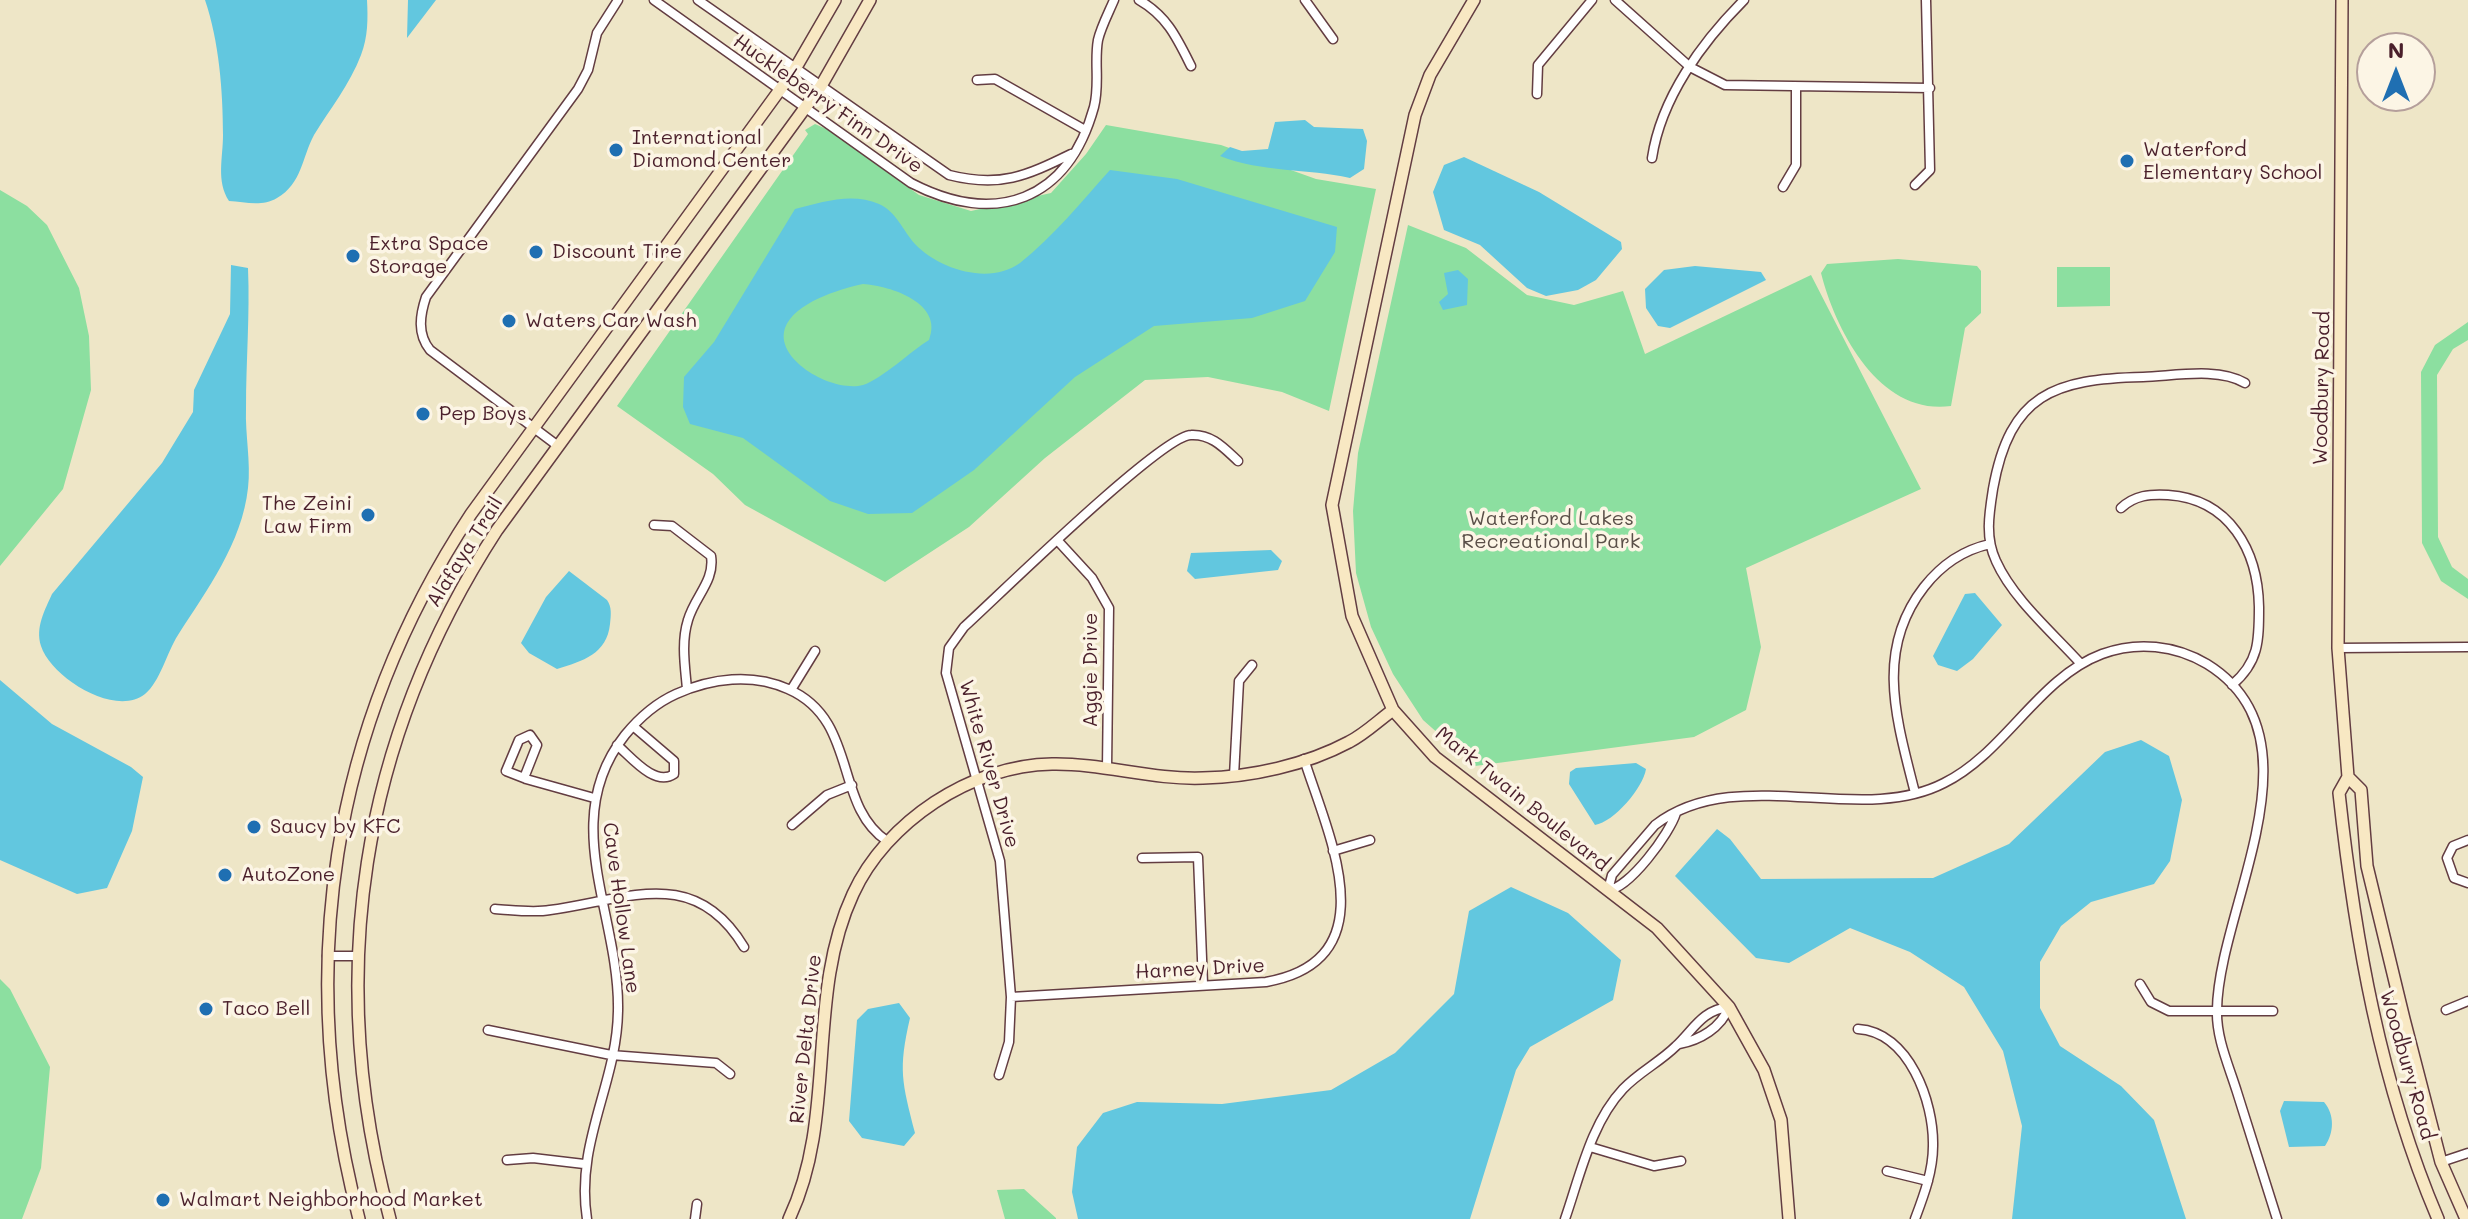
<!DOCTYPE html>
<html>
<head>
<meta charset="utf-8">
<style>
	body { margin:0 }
	#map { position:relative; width:2468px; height:1219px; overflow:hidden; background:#eee6c7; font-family:Mali,sans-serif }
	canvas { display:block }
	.north { position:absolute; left:2356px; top:32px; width:80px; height:80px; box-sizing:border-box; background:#fcf5e5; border:2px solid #b59f9b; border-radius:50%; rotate:0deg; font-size:22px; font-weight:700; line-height:32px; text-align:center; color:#4a1f2b }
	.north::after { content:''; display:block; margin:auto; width:28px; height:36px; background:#1f6fb2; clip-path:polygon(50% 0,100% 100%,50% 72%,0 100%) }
</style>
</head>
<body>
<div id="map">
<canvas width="2468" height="1219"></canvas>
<div class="north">N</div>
</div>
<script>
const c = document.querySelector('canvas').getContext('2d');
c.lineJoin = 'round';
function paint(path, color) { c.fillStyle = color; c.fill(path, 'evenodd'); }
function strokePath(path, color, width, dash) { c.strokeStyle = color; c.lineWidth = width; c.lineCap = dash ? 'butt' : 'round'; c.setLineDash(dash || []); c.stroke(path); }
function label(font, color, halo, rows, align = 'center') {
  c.font = font + ' Mali,sans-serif'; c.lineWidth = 7; c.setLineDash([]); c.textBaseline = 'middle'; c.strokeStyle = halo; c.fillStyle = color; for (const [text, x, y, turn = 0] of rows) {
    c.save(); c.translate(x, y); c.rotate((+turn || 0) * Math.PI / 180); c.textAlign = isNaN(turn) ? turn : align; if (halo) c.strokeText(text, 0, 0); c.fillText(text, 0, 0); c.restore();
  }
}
const green = new Path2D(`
	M815 124 831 131 919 195 971 211 1051 193 1086 154 1106 125 1221 145 1316 179 1376 189 1329 411 1282 392 1208 377 1145 380 1045 458 969 527 885 582 745 505 713 474 617 406 808 134 805 130Z
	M0 190 27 206 47 225 79 288 89 336 91 390 63 489 0 566Z
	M1408 225 1466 248 1527 295 1574 305 1623 291 1645 354 1811 275 1921 489 1746 568 1761 647 1746 710 1694 737 1475 766 1423 720 1393 674 1371 627 1356 573 1353 511 1358 453Z
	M1898 259 1977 266 1981 271V313L1965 328 1951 406C1880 416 1836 332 1821 273L1827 264Z
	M2057 267H2110V306L2057 307Z
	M2468 322V340L2453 349 2437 375 2438 537 2452 567 2468 579V599L2441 581 2422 543 2421 372 2435 345Z
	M0 979 10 989 50 1067 41 1168 22 1219H0Z
	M1024 1189 1056 1218V1219H1005L997 1190Z`);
const water = new Path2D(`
	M205 0H367C368 19 368 37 361 55 350 84 330 109 314 135 302 157 302 184 277 198 262 207 245 202 229 201 216 181 223 158 223 135 223 91 219 41 205 0Z
	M408 0H436L407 38Z
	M1305 120 1314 127 1363 129 1367 141 1364 169 1350 178C1307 168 1263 173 1220 156L1230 147 1242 151 1268 149 1275 122Z
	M1464 157 1539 192 1621 242 1622 249 1596 280 1578 290 1546 296 1527 288 1480 245 1444 230 1433 192 1444 165Z
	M1110 170 1177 179 1337 227 1335 252 1305 301 1252 318 1154 326 1075 377 974 470 912 513 868 514 830 501 743 438 690 424 683 407 684 377 714 342 795 209C822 202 852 192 879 204 896 211 903 231 915 244 940 270 990 285 1020 263 1053 237 1082 201 1110 170ZM863 284C891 286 944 303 929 340 911 351 882 379 863 385 833 393 774 360 785 328 794 303 839 289 863 284Z
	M231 265 248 268C250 315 246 361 246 409 245 434 251 462 248 488 242 543 207 590 178 635 167 652 160 682 145 694 115 718 51 677 41 646 35 627 45 610 52 594L162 463 193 412 194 390 230 314Z
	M1695 266 1761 272 1766 280 1670 328 1658 326 1646 308 1645 289 1664 270Z
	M1458 270 1468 279 1467 305 1443 310 1439 302 1448 294 1444 273Z
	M1271 550 1282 561 1278 570 1195 579 1187 571 1191 553Z
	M569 571 607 600C612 607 611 615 610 624 607 654 583 661 557 669L529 653 521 643 546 597Z
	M1975 593 2002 625 1973 659 1957 671 1938 665 1933 656 1965 594Z
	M0 680 52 724 131 767 143 777 132 831 107 888 77 894 0 860Z
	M2141 740 2169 756 2182 800 2170 861 2154 884 2091 902 2061 926 2040 962V1008L2060 1046 2121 1086 2154 1120 2186 1219H2012L2022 1126 2003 1051 1964 987 1910 952 1850 928 1789 963 1756 958 1675 876 1717 829 1730 839 1761 879 1933 878 2009 844 2105 752Z
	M1636 763 1646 769C1643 788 1614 822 1595 825L1569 784 1570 772 1576 768Z
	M1511 887 1568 913 1621 960 1613 1000 1530 1047 1516 1070 1470 1219H1078L1072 1192 1077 1147 1103 1113 1137 1102 1222 1104 1331 1090 1395 1053 1454 994 1469 911Z
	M899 1003 910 1018C898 1070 902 1082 915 1133L904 1146 862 1138 849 1121 857 1020 868 1009Z
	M2284 1101 2324 1102C2335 1115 2334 1133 2325 1146L2289 1147 2280 1111Z`);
const street = new Path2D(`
	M654 0 911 183C996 227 1068 201 1094 107 1100 84 1094 62 1098 40 1101 27 1109 12 1114 0
	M698 0 949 175C1000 188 1026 176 1071 154
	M1139 0C1167 16 1177 38 1191 66
	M1305 0 1333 39
	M1615 0 1690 67 1725 85 1930 88
	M977 80 995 79 1085 130
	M1537 94 1538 65 1592 0
	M1652 158C1661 98 1702 42 1744 0
	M1915 185 1930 170 1926 0
	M1783 187 1796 165V88
	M558 446 430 350C417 334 420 315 426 297L578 89 588 70 597 33 618 0
	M2121 508C2135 495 2150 494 2168 495 2230 499 2258 551 2259 607 2259 641 2259 662 2232 685
	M654 525 672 526 711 556C715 581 695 596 688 620 681 642 685 666 687 689
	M1058 541 1092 578 1109 608 1107 768
	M2338 648 2468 647
	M2081 664C2053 633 2013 599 1996 561 1985 538 1989 514 1993 489 2010 394 2054 379 2143 377 2174 376 2218 367 2245 383
	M791 690 815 651
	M617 745C632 758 655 787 674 774V761L633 726
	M1234 776 1239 681 1252 665
	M524 778 537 745 530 735 519 740 506 771 524 778 526 779 594 798
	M1915 793C1897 721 1874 651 1924 587 1942 564 1963 550 1990 544
	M1676 813C1670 833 1629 889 1608 890L1612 875 1655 825C1737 762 1859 827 1944 783 2005 753 2038 678 2102 654 2137 641 2175 645 2207 664 2327 738 2218 908 2217 1010 2216 1038 2229 1066 2237 1092 2250 1134 2264 1177 2277 1219
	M792 825 827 795 852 785
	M2468 840 2453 846 2447 858 2454 878 2468 883
	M1333 851 1370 840
	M1142 858 1198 857 1203 984
	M495 909C513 910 533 913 550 910 626 900 694 864 744 947
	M327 956H357
	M2140 984 2151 1002 2169 1011H2273
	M1011 997 1266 982C1390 960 1328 835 1304 759
	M2446 1010 2468 1001
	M1858 1029C1909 1032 1934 1102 1933 1146 1933 1171 1924 1195 1915 1219
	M488 1030 611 1055 716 1063 730 1074
	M1679 1044C1700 1040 1721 1028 1729 1007
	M999 1075 1009 1042 1011 997 1000 861 946 673 949 648 964 627C996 598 1162 435 1191 435 1212 434 1224 448 1238 461
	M1590 1147 1654 1166 1681 1161
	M507 1160 533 1158 584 1164
	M2441 1162 2468 1153
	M1887 1171 1928 1181
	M587 1219C575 1142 617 1084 618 1011 620 915 557 821 625 735 639 718 656 703 676 694 712 678 752 673 788 689 859 720 833 805 887 841
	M695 1219 697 1204
	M1565 1219C1580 1176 1591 1123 1623 1089 1639 1072 1660 1062 1676 1046 1694 1029 1702 1010 1729 1007`);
const secondary = new Path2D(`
	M1474 0 1430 75 1415 115 1332 505 1352 616 1393 710 1435 757 1657 928 1729 1007 1764 1070 1781 1120 1789 1219
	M2342 0 2338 648 2348 777 2339 793C2355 939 2380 1083 2438 1219
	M2348 777 2361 790 2367 866 2404 1019 2441 1162 2466 1219
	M359 1219C294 972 330 728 471 514L795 69 835 0
	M390 1219C324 976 360 741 497 530L821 86 870 0
	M789 1219C838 1116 805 997 853 894 886 822 971 765 1052 764 1103 763 1152 780 1203 778 1251 777 1306 765 1349 742 1365 734 1379 720 1393 710`);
const markers = [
	[616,150,8,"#1f6fb2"],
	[2127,161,8,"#1f6fb2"],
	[536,252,8,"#1f6fb2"],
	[353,256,8,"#1f6fb2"],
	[509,321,8,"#1f6fb2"],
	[423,414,8,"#1f6fb2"],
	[368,515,8,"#1f6fb2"],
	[254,827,8,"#1f6fb2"],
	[225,875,8,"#1f6fb2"],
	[206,1009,8,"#1f6fb2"],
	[163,1200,8,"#1f6fb2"]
];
const streetNames = [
	["Huckleberry Finn Drive",828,104,35],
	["Woodbury Road",2322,388,-89],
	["Alafaya Trail",465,552,-58],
	["Aggie Drive",1091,670,-90],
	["White River Drive",989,764,74],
	["Mark Twain Boulevard",1522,799,39],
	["Cave Hollow Lane",621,908,82],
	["Harney Drive",1200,969,-3],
	["River Delta Drive",806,1039,-84],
	["Woodbury Road",2407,1065,74]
];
const poiNames = [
	["International",632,138],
	["Diamond Center",632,161],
	["Waterford",2143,150],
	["Elementary School",2143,173],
	["Extra Space",369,244],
	["Storage",369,267],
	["Discount Tire",552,252],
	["Waters Car Wash",525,321],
	["Pep Boys",439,414],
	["The Zeini",352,504,"right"],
	["Law Firm",352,527,"right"],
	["Saucy by KFC",270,827],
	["AutoZone",241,875],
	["Taco Bell",222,1009],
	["Walmart Neighborhood Market",179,1200]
];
const parkNames = [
	["Waterford Lakes",1551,519],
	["Recreational Park",1551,542]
];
paint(green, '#8cdfa0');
paint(water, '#62c7df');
strokePath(street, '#633d42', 11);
strokePath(secondary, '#633d42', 14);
strokePath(street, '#fff', 8);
strokePath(secondary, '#f8e8c3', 11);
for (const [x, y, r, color] of markers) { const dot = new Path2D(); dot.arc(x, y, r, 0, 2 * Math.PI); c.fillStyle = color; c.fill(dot); strokePath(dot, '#fcf5e5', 3); }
label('20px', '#4a1f2b', '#fcf5e5', streetNames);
label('20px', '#4a1f2b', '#fcf5e5', poiNames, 'left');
label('20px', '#5a4f48', '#fcf5e5', parkNames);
</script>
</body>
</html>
